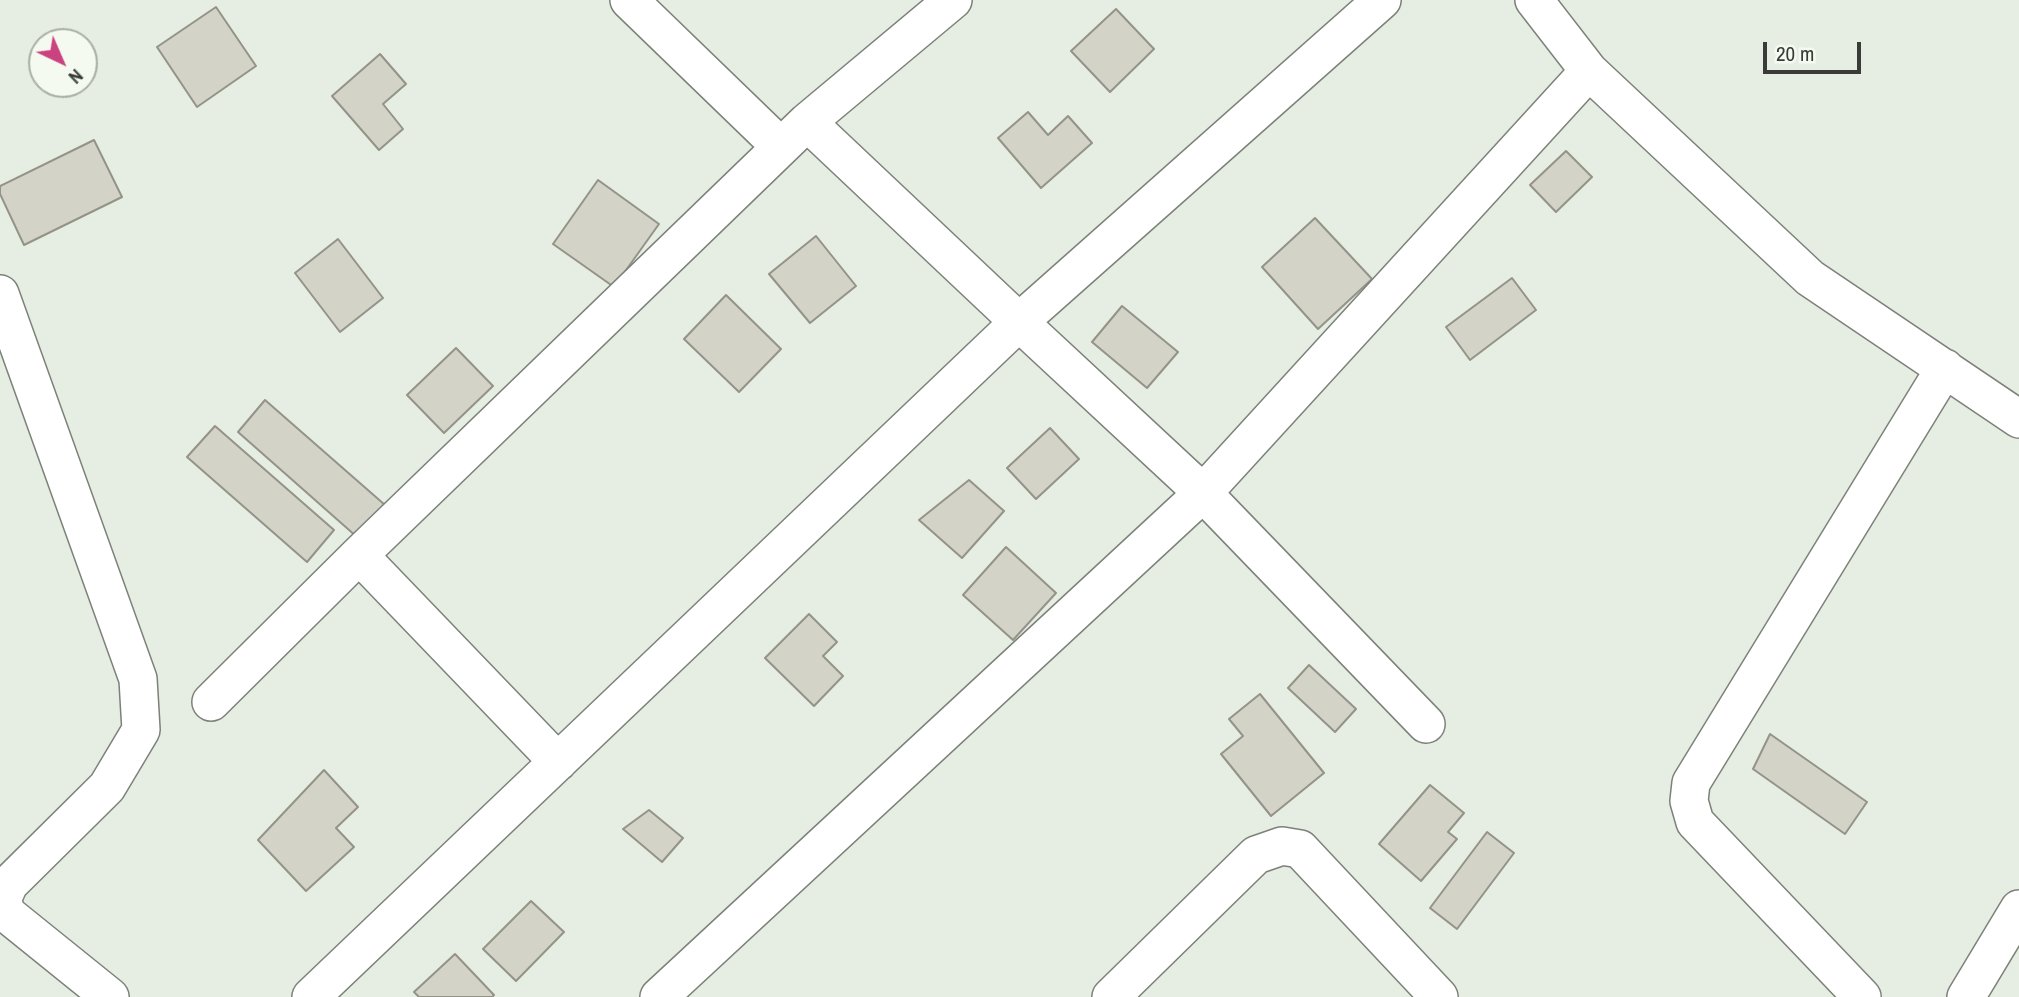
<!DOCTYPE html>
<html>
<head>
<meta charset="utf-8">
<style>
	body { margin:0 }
	#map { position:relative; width:2019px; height:997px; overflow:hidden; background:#e6ede2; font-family:"Archivo Narrow",sans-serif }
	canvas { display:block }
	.north { position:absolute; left:28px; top:28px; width:70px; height:70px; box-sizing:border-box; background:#f4faf0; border:2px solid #a9aea6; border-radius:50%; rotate:136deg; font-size:19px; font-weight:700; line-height:28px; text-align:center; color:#383b37 }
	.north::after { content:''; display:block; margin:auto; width:24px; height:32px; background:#ca427f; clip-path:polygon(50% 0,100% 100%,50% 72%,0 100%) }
	.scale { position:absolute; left:1763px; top:42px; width:98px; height:32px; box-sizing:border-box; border:4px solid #383b37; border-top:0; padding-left:9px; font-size:21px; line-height:24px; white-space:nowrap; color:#383b37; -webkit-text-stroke:5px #f4faf0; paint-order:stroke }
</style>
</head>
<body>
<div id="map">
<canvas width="2019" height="997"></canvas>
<div class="north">N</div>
<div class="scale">20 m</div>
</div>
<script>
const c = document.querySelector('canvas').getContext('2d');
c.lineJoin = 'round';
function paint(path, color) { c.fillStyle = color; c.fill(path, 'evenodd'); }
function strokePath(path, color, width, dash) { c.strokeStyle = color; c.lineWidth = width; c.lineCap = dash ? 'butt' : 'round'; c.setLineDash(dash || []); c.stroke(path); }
const building = new Path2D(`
	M216 7 256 66 197 107 157 47Z
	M1116 9 1154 49 1110 92 1071 51Z
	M380 54 406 84 383 104 403 129 379 150 332 96Z
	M1028 112 1048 135 1068 116 1092 143 1041 188 998 138Z
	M94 140 122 197 24 245 0 194V186Z
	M1566 151 1592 177 1556 212 1530 185Z
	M598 180 659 224 614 287 553 244Z
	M1315 218 1372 279 1318 329 1262 267Z
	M816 236 856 286 810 323 769 274Z
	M338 239 383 298 340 332 295 273Z
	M1512 278 1536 310 1470 360 1446 327Z
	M726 295 781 349 739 392 684 339Z
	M1122 306 1178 352 1147 388 1092 342Z
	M456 348 493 386 444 433 407 395Z
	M265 400 385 505 357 537 238 432Z
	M215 426 334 530 307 562 187 457Z
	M1050 428 1079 459 1036 499 1007 468Z
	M969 480 1004 511 962 558 919 520Z
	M1006 547 1056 593 1013 640 963 595Z
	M809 614 837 642 823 656 843 676 814 706 765 658Z
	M1309 665 1356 709 1335 732 1288 688Z
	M1260 694 1324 773 1271 816 1221 754 1243 736 1229 719Z
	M1770 734 1867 802 1845 834 1753 769Z
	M324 770 358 807 336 828 354 847 306 891 258 840Z
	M1430 785 1464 813 1448 832 1457 839 1421 881 1379 844Z
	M649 810 683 838 662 862 623 829Z
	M1487 832 1514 853 1457 929 1430 908Z
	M531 901 564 932 516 981 483 949Z
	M455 954 494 995 492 997H419L414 992Z`);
const street = new Path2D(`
	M629 0 781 147
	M1534 0 1589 71 1810 278 2019 419
	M807 122 1019 322 1203 493 1426 724
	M0 294 138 679 141 730 107 787 9 884 2 900 7 914 110 997
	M359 555 558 762
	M211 702 359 555 807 122 953 0
	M311 997 1019 322 1382 0
	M659 997 1203 493 1589 71
	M1111 997 1256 855 1282 846 1300 849 1439 997
	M1862 997 1695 822 1689 801 1691 783 1945 368
	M1966 997 2019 909`);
paint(building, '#d3d3c7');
strokePath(building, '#949388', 2);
strokePath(street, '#7c8279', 40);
strokePath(street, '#fff', 37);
</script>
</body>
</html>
